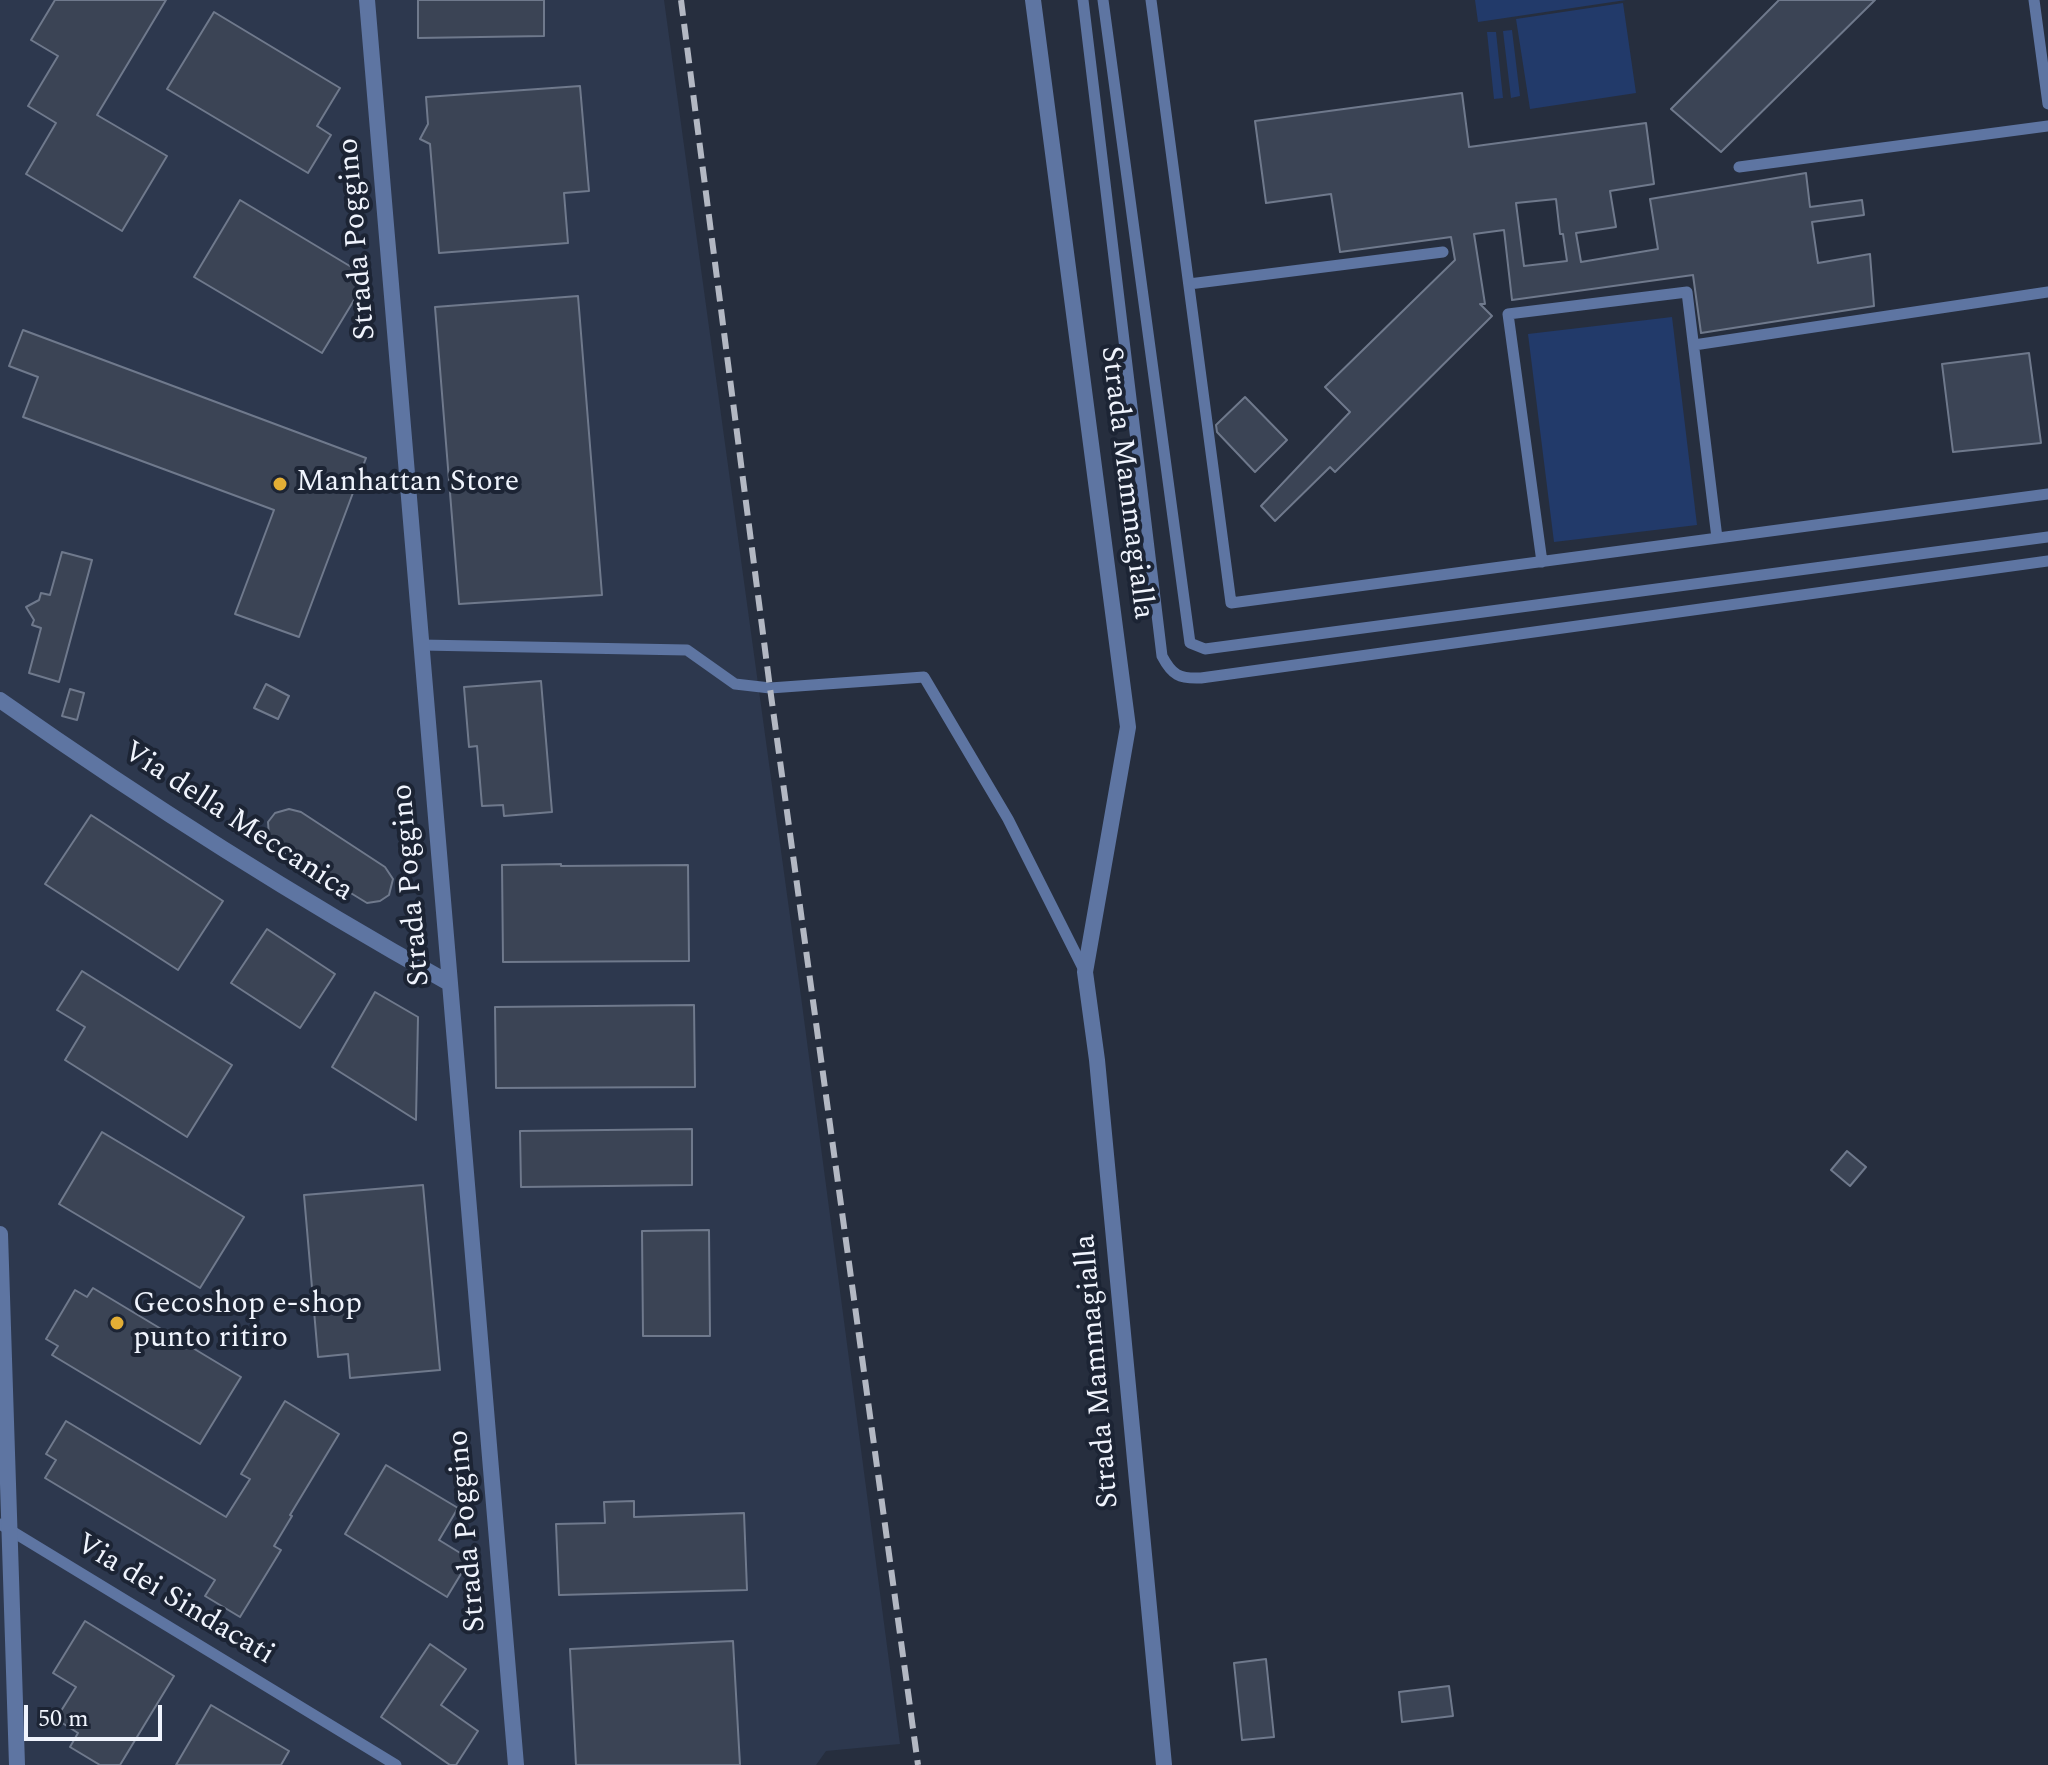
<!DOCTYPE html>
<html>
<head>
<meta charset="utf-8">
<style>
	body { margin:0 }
	#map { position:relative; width:2048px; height:1765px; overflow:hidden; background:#262e3e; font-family:Spectral,serif }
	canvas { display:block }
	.scale { position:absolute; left:24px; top:1705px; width:138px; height:36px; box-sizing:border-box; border:4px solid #f0f4fd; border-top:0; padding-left:10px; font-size:24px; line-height:28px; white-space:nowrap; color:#f0f4fd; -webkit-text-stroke:6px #1c2434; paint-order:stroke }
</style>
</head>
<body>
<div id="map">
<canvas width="2048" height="1765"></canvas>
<div class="scale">50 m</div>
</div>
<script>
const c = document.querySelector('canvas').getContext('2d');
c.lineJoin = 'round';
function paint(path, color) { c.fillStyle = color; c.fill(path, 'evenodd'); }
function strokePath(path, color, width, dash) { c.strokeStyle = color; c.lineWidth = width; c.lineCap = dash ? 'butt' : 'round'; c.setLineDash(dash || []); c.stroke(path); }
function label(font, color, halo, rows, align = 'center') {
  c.font = font + ' Spectral,serif'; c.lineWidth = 8; c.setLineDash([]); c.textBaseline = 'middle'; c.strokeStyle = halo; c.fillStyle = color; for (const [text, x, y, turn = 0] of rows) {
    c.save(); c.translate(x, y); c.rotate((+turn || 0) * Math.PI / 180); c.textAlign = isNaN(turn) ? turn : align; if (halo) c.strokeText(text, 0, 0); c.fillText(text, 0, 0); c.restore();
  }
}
const built = new Path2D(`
	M0 0H664L800 989 900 1744 826 1751 816 1765H0Z`);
const green = new Path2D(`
	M1475 0H1626L1478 22Z
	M1623 3 1636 93 1530 109 1516 19Z
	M1512 30 1520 96 1511 98 1503 31Z
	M1487 32H1496L1503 98 1494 99Z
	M1672 317 1697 525 1554 542 1528 334Z`);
const building = new Path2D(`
	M55 0H166L97 115 167 156 122 231 26 174 56 123 28 106 58 56 31 40Z
	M418 0H544V36L418 38Z
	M1779 0H1875L1721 152 1671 109Z
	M214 12 340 88 317 126 331 135 308 173 167 89Z
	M580 86 589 191 564 193 568 243 439 253 430 144 420 139 428 124 426 97Z
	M1462 93 1469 147 1646 123 1654 184 1610 191 1616 227 1576 233 1581 262 1658 249 1650 199 1806 173 1810 207 1862 200 1864 215 1812 222 1818 263 1870 254 1874 306 1701 333 1693 275 1512 300 1504 230 1474 234 1485 304H1480L1492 316 1335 472 1330 467 1275 521 1261 506 1350 412 1325 387 1455 260 1451 237 1340 252 1331 194 1266 203 1255 121ZM1556 199 1560 234H1563L1567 261 1524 266 1516 203Z
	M240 200 368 277 322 353 194 277Z
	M578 296 602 595 459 604 435 307Z
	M23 330 366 458 299 637 235 614 274 510 23 417 38 377 9 366Z
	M2029 353 2041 443 1953 452 1942 364Z
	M1245 397 1287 440 1255 472 1217 432 1216 425Z
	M62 552 92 560 59 682 29 673 41 628 32 625 34 620 26 607 39 600 41 593 50 595Z
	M541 681 552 812 504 816 503 805 482 806 477 746 469 747 464 687Z
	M266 684 289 696 278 719 254 708Z
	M70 689 84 693 77 720 62 716Z
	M289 809 301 812 385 867 393 879 389 895 380 901 367 903 274 846 269 836 268 822 275 813Z
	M91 815 223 901 178 970 45 884Z
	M561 864V866L688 865 689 961 503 962 502 865Z
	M267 929 335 974 300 1028 231 983Z
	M82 971 232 1065 187 1137 65 1060 85 1027 57 1010Z
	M375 992 418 1017 416 1120 332 1067Z
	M694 1005 695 1087 496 1088 495 1007Z
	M692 1129V1185L521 1187 520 1131Z
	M102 1132 244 1217 200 1288 59 1204Z
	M1847 1151 1866 1167 1850 1186 1831 1170Z
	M423 1185 440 1370 350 1378 348 1354 318 1357 304 1195Z
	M709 1230 710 1336H643L642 1231Z
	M93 1288 241 1377 200 1444 52 1355 58 1346 46 1339 75 1290 87 1297Z
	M285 1401 339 1434 290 1515 292 1516 274 1546 281 1550 240 1617 205 1596 215 1580 45 1478 56 1460 46 1454 66 1421 226 1517 250 1479 241 1474Z
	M386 1465 458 1508 439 1540 470 1559 447 1597 345 1534Z
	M634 1501V1517L744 1513 747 1590 559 1595 556 1524 605 1523 604 1502Z
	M85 1621 174 1676 120 1765H100L70 1747 78 1733 56 1719 76 1687 53 1673Z
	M733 1641 740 1765H576L570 1649Z
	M430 1644 466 1669 441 1705 478 1731 456 1765H450L381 1717Z
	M1266 1659 1274 1737 1242 1740 1234 1663Z
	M1449 1686 1453 1716 1402 1722 1399 1692Z
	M211 1705 289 1751 281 1765H176Z`);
const lane = new Path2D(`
	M1083 0 1162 656C1172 675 1179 679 1201 678L2048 561
	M1103 0 1190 643 1205 649 2048 537
	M1151 0 1231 603 2048 494
	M2034 0 2048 104
	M1739 167 2048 126
	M1189 284 1443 252
	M1694 345 2048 292
	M1542 562 1508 314 1687 292 1717 538
	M421 645 687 650 735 684 770 688 924 677 1008 819 1085 972
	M0 1524 396 1765`);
const street = new Path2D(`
	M367 0 516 1765
	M1033 0 1128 727 1085 972 1097 1060 1164 1765
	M0 700C145 802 295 897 449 983
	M0 1234 17 1765`);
const rail = new Path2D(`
	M681 0 770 688 918 1765`);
const markers = [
	[280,484,8,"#e3ae35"],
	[117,1323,8,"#e3ae35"]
];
const streetNames = [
	["Strada Poggino",359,239,-95],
	["Strada Mammagialla",1125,483,83],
	["Via della Meccanica",237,823,33],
	["Strada Poggino",413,885,-95],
	["Strada Mammagialla",1099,1371,-95],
	["Strada Poggino",469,1531,-95],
	["Via dei Sindacati",174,1601,31]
];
const poiNames = [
	["Manhattan Store",296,484],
	["Gecoshop e-shop",133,1306],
	["punto ritiro",133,1340]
];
paint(built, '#2d384e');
paint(green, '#223a6a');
paint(building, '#3b4455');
strokePath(building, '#6f798c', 2);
strokePath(lane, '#5e75a2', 11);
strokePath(street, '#5e75a2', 16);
strokePath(rail, '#b3b8c3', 6, [16, 8]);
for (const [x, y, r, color] of markers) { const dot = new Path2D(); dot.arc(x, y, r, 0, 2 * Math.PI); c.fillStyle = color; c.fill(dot); strokePath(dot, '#1c2434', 3); }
label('30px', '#f0f4fd', '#1c2434', streetNames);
label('30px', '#f0f4fd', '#1c2434', poiNames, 'left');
</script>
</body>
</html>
